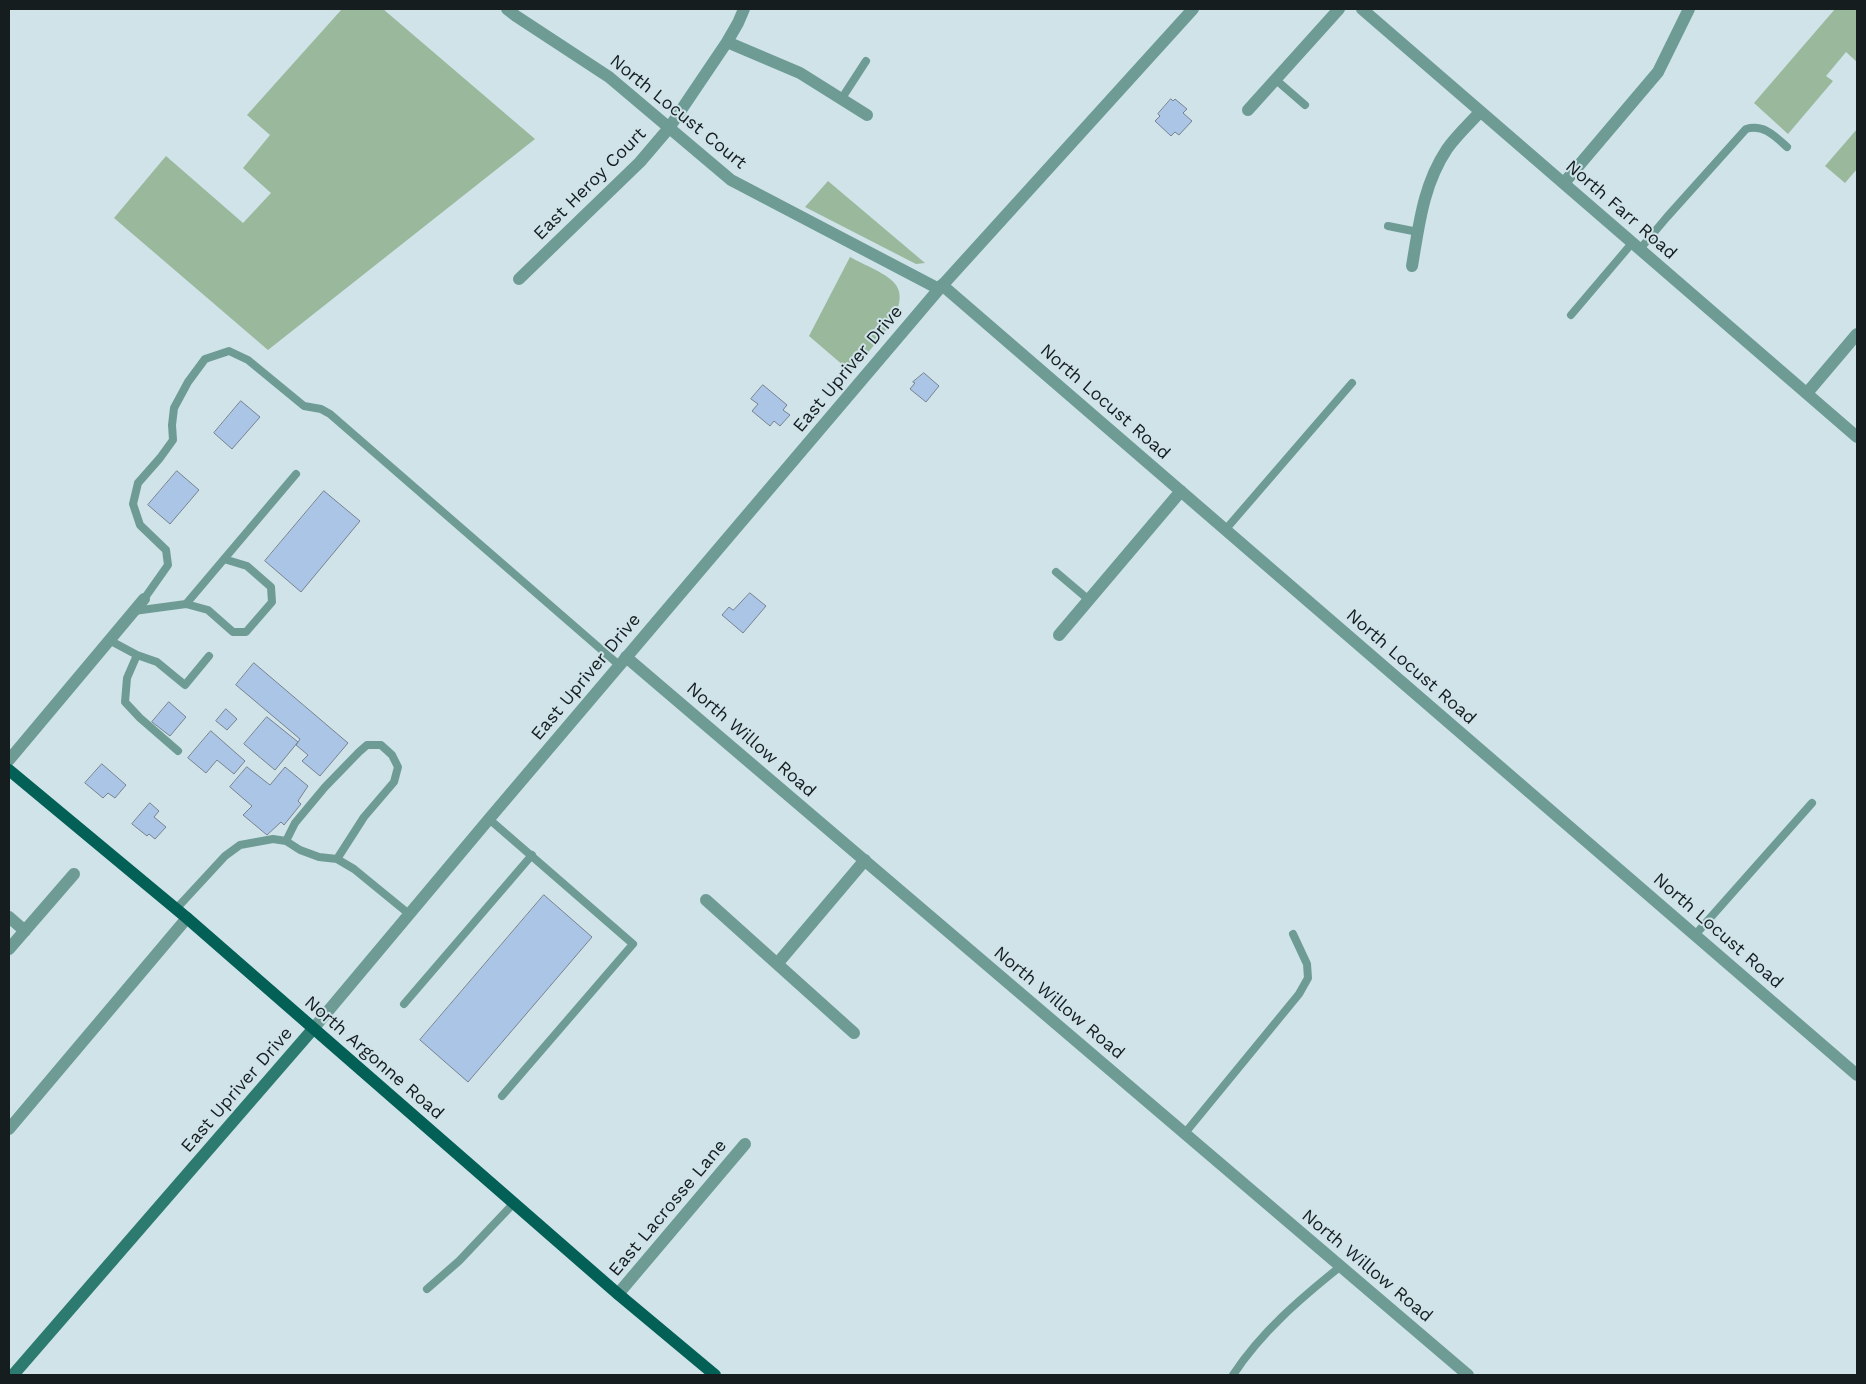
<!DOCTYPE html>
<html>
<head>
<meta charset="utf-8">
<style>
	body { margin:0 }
	#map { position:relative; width:1866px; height:1384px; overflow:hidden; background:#cfe3e9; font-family:"Work Sans",sans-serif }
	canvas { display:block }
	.frame { position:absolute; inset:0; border:10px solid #151d1f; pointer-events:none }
</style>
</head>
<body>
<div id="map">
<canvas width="1866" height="1384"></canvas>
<div class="frame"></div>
</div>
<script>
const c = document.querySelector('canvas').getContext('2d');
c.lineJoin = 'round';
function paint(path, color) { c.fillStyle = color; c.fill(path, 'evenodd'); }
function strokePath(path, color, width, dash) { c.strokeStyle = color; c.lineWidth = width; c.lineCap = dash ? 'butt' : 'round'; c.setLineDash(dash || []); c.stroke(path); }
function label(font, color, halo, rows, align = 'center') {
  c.font = font + ' "Work Sans",sans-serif'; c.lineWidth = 4; c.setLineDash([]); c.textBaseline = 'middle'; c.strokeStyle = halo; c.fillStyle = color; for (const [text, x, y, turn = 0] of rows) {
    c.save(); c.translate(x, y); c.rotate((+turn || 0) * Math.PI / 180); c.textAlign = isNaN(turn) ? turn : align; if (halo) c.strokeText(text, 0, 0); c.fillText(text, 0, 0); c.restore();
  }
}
const green = new Path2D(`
	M342 9H383L535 139 268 350 114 218 166 156 243 223 271 193 243 168 270 135 247 115Z
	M1835 9H1857V62L1846 52 1826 76 1833 81 1788 134 1754 103Z
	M1857 129V169L1845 183 1825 166Z
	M828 181 925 263 916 264 805 207Z
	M850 257C862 264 889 274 896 285 913 310 866 353 851 372L809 336Z`);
const building = new Path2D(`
	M1171 99 1173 101 1175 99 1187 109 1183 113 1192 121 1179 135 1175 132 1171 136 1155 121 1160 116 1158 114Z
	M924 373 939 386 926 402 910 389 915 383 913 382Z
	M763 385 787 405 783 410 790 415 780 426 774 421 770 426 752 411 758 404 751 399Z
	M241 401 260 417 232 449 214 433Z
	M177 471 199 490 170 524 148 505Z
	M324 491 360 521 301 592 265 561Z
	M750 593 766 606 743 633 722 615 729 607 733 610Z
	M254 663 348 743 320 776 302 761 308 755 296 745 300 739 236 685Z
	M169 702 186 717 170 736 152 722Z
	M226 709 237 719 227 730 216 721Z
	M267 717 298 742 275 770 244 744Z
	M211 731 245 761 234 774 217 760 206 773 188 758Z
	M102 764 126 785 115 798 108 793 103 798 85 783Z
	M247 767 270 785 285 767 308 786 298 801 301 804 284 825 281 822 267 835 243 815 252 806 230 787Z
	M150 803 159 811 154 817 166 827 155 839 149 834 147 836 132 824Z
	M544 895 592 937 468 1082 420 1040Z`);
const service = new Path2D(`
	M1275 79 1305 105
	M842 98 866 61
	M1388 226 1418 232
	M1640 249 1667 217 1746 129C1764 124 1775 136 1787 147
	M1571 315 1633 242
	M1226 529 1352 383
	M1056 572 1089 600
	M144 599 168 565 166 550 140 525 133 504 138 483 160 458 173 440 172 425 174 408 188 382 205 359 229 351 248 360 304 406 321 409 330 414 619 665
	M186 604 208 610 233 632H246L272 602 271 587 247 566 224 559
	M134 611 186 604 296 474
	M109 640 137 655 157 662 185 685 209 656
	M137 655 127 678 125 702 140 718 178 751
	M489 819 633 944 502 1096
	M286 841 295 823 325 787 359 752 367 745H381L392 755 398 767 394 782 364 817 337 859
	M176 909 225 856 240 845 273 839 286 841 300 850 319 857 337 859 354 869 409 914
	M1695 935 1812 803
	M404 1004 532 855
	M1185 1133 1299 994 1308 978 1307 964 1293 934
	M427 1289 459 1261 514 1203
	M1233 1375C1261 1332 1301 1298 1341 1266`);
const minor = new Path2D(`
	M507 9 516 16 609 77 731 180 939 289
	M727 42 800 73 867 115
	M1248 110 1339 9
	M1564 183 1658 72 1689 9
	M1412 266C1419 225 1423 185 1447 149 1456 136 1469 124 1480 112
	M519 279 640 162 669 128 727 42 738 23 744 9
	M942 285 1857 1075
	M1807 393 1857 334
	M1059 635 1181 491
	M626 657 1468 1375
	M9 760 144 599
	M706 900 854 1033
	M9 917 25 931
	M9 949 74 874
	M777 964 865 860
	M9 1129 187 918
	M618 1294 745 1144`);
const tertiary = new Path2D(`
	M1362 9 1857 437
	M313 1029 489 819 939 289 1193 9`);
const secondary = new Path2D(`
	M13 1375 313 1029`);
const primary = new Path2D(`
	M9 770 187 918 618 1294 715 1375`);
const streetNames = [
	["North Locust Court",678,112,39],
	["East Heroy Court",590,184,-45],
	["North Farr Road",1621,210,41],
	["East Upriver Drive",848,369,-50],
	["North Locust Road",1105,402,41],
	["North Locust Road",1411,667,41],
	["East Upriver Drive",586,677,-50],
	["North Willow Road",751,740,41],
	["North Locust Road",1718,931,41],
	["North Willow Road",1059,1003,40],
	["North Argonne Road",374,1058,41],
	["East Upriver Drive",237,1090,-49],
	["East Lacrosse Lane",668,1208,-50],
	["North Willow Road",1367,1266,40]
];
paint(green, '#99b89c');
paint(building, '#aac5e5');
strokePath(building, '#77828f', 1);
strokePath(service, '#6e9c94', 8);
strokePath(minor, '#6e9c94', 12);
strokePath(tertiary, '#6e9c94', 12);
strokePath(secondary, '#2d7b70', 12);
strokePath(primary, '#036056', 12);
label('18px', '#151d1f', '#cfe3e9', streetNames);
</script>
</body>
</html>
